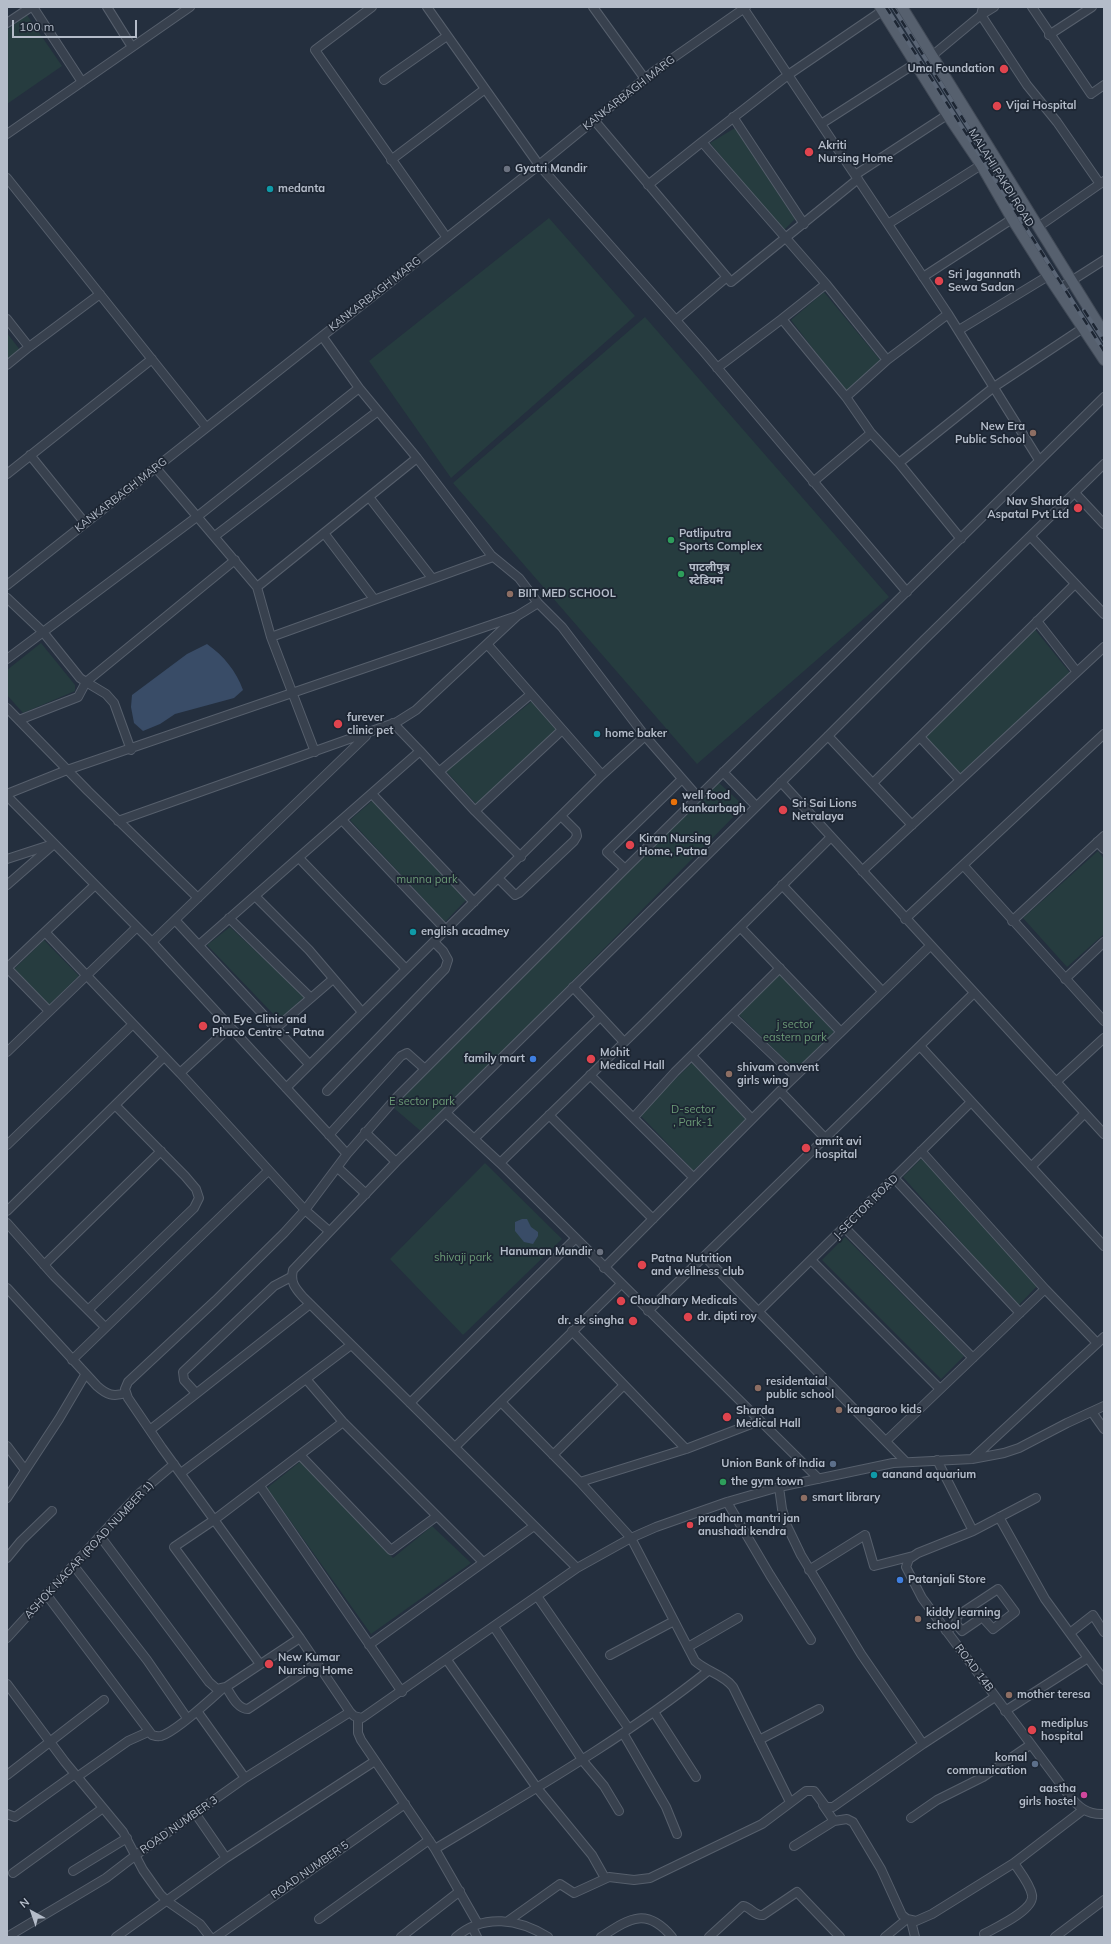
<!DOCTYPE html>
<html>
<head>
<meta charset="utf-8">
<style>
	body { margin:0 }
	#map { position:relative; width:1111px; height:1944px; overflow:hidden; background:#242f3e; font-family:Mulish,sans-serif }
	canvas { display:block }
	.frame { position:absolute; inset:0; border:8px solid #b4bcc9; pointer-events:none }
	.north { position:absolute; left:12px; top:1892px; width:40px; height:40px; -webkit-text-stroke:3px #1d2633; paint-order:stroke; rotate:320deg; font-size:11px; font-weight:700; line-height:16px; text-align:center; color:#b4bcc9 }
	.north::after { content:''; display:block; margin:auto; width:14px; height:18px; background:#b4bcc9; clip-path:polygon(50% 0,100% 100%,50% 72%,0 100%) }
	.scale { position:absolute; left:12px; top:20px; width:125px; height:18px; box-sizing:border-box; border:2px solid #b4bcc9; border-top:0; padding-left:5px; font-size:12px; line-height:14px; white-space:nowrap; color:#b4bcc9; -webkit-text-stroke:3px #1d2633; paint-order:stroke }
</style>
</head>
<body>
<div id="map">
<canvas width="1111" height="1944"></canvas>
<div class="frame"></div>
<div class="north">N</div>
<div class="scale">100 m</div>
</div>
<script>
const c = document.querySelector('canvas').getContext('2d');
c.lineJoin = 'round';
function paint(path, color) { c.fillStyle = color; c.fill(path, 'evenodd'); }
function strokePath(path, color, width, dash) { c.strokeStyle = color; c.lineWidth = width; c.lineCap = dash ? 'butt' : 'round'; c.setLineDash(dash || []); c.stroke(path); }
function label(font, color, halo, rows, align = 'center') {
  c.font = font + ' Mulish,"Noto Sans Devanagari",sans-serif'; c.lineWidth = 3.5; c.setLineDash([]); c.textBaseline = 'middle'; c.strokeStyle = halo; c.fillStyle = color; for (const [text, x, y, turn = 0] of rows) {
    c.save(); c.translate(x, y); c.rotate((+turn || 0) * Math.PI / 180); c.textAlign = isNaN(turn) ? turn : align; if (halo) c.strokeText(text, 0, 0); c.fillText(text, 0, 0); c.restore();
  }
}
const green = new Path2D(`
	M27 15 62 66 7 104V30Z
	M735 128 795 219 783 231 710 143Z
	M549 218 635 316 451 478 369 361Z
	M824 292 881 361 846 392 791 320Z
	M645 317 889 597 697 764 453 483Z
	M7 333 20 350 7 360Z
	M1033 627 1071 674 962 776 923 737Z
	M41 643 75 685V691L23 713 7 695V670Z
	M532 701 557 729 476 804 446 771Z
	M719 783 744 806 423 1133 388 1103Z
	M373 800 467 899 445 922 350 820Z
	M1098 851 1104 859V934L1067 967 1023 918Z
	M230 927 305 997 279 1020 207 945Z
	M44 940 79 976 49 1005 14 969Z
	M778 972 834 1032 796 1071 736 1012Z
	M693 1062 747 1118 692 1172 690 1167 639 1114Z
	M922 1158 1038 1285 1018 1306 903 1177Z
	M485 1163 562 1239 463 1335 390 1259Z
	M845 1237 964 1356 941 1379 822 1260Z
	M301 1461 393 1558 432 1526 471 1563 371 1634 267 1488Z`);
const water = new Path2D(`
	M207 644C224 656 236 671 243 690L234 698 175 714 160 724 143 731 134 723 131 707 132 695 187 654Z
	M522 1219H527L531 1227 538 1232V1236L533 1244 524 1242 515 1231V1222Z`);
const minor = new Path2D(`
	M33 7 82 82
	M107 7 132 47
	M372 7 315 50 447 238
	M427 7 539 165 704 352 907 592
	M593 7 645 79
	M983 7 981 15 1027 85 1057 122 1100 184
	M1032 7 1091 94 1104 85
	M744 9 948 314 1039 460
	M7 23 31 7
	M1049 35 1092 7
	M933 55 981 15 994 7
	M384 80 447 36
	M733 117 804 224
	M594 120 731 282 858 179
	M821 124 916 63
	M7 134 190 7
	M391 160 485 89
	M855 175 947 115
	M7 178 206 427
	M648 185 702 142
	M888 224 981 165
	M1038 227 1104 181
	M923 277 1012 219
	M826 284 702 142 788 75 882 11
	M1057 290 1104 260
	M7 319 29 347 100 294
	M676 320 727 277
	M959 330 1048 276
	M322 336 359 388 417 458 491 555 519 578 538 603 562 627 645 736 698 797
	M887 360 948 314
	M7 365 29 347
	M717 368 782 319
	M846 397 887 360 826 284 782 319 846 397 871 433 899 463 961 539
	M1104 397 625 869 397 1097 347 1154 305 1210 284 1233 215 1301 128 1382 125 1389 128 1398 162 1448 300 1638 350 1712 354 1716 362 1718 577 1568 631 1538 656 1527 727 1502 779 1487 893 1463 972 1459 1004 1453 1019 1448 1067 1423 1104 1406
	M30 455 85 523
	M899 463 994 387 1083 328
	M155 467 257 587 417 458
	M7 474 152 359
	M813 482 871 433
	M1075 493 1104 524
	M369 497 432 578
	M324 533 374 599
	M215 536 378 411
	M1031 537 1104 614
	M7 585 539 165 653 72 746 7
	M257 587 271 637 315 752
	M7 598 43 632 80 678 86 682 235 560
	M1037 621 1077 672
	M271 637 493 557
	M487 644 531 694
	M7 659 198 516 359 388
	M7 708 88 791 198 898
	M19 720 78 697 86 682 106 694 114 703 131 750
	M828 736 912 825
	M920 737 960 780
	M420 751 475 811 521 857
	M440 771 531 694 602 775
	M723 772 756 806
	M781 782 1104 1134
	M873 783 1075 584
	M7 794 67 770 517 616
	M372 794 474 902
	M7 796 152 942 347 1154
	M475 811 562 730
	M342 820 446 930
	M118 821 397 722 416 710 517 616 538 603
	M1097 842 1104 849
	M299 858 406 969
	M7 859 50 845
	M963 865 1104 1021
	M625 869 607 852 682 779
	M862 871 1104 647
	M499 879 515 895 519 893 574 841 577 836 576 831 561 816
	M7 885 54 844
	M782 885 882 991
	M255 896 309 950 362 1012
	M229 918 311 998 276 1028
	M905 919 1104 734
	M175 920 309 1064
	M1012 921 1104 836
	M741 928 840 1031
	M45 932 95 885
	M152 942 366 736
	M199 945 420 751 393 723
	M7 968 45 932 180 1073 305 1210 329 1231
	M7 968 49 1011
	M1065 979 1104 942
	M573 987 624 1042
	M311 998 333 979
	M732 1016 795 1076
	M920 1046 1104 1246
	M7 1052 137 927
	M692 1056 752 1119
	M180 1073 230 1027
	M590 1075 693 1177
	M1056 1082 1104 1038
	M286 1088 602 775 645 736
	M327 1091 445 969 448 960 443 951 434 942
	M780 1091 825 1138
	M446 1113 500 1163 819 1479
	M549 1115 653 1219
	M634 1117 675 1072 780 968
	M365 1132 396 1162
	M329 1135 401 1056 407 1053 425 1069
	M474 1139 600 1017
	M7 1145 133 1024
	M921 1151 1045 1289
	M500 1163 642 1025 831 837
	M1031 1167 1085 1113
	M338 1168 366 1194
	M894 1178 1020 1313
	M7 1211 164 1057
	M7 1223 54 1276 105 1327
	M845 1228 973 1358
	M705 1257 906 1462
	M811 1260 940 1389
	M44 1265 161 1151
	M604 1268 780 1091 930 946
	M7 1288 97 1386C107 1395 113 1397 126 1393
	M88 1310 194 1208 199 1198 196 1189 185 1176 115 1105
	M648 1311 974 993
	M759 1311 971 1102
	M572 1331 686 1449
	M72 1360 268 1171
	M306 1379 343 1422 483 1562
	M196 1393 184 1380 183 1372 274 1286 291 1277
	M501 1402 580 1482 631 1538 695 1661C707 1672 723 1674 733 1687L790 1802
	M410 1403 575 1239
	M1092 1412 1104 1429
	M150 1430 310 1304
	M886 1441 1045 1289 1097 1343
	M7 1446 25 1470
	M455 1447 621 1284
	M300 1455 391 1550 437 1516
	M553 1455 624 1385
	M972 1459 1104 1337
	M937 1460 973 1531
	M181 1473 351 1345
	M580 1482 686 1449 759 1421
	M260 1486 402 1692
	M779 1487 782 1509 787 1526 801 1555 861 1654 923 1744
	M7 1498 59 1419 85 1375
	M1036 1498 973 1531 918 1553 909 1559 906 1567 922 1598 1068 1794C1078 1807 1087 1815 1104 1814
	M727 1502 770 1575 811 1640
	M999 1517 1045 1599 1104 1680
	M100 1536 209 1682 217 1689 226 1687 300 1638
	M7 1558 21 1541 52 1511
	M74 1566 147 1660 187 1718
	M577 1568 303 1297C295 1288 290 1282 293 1270L396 1162 828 736 923 641 1104 464
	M809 1570 865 1535 874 1566 913 1556
	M46 1594 152 1735C155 1736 157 1737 161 1736 175 1732 210 1700 222 1689
	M537 1596 629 1729
	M494 1627 583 1761 604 1786 619 1811
	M946 1631 956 1624 957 1616 998 1589 1015 1612 993 1629 984 1619 981 1618 962 1631 956 1624
	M1070 1633 1093 1615 1104 1632
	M7 1638 120 1514 141 1492 174 1464
	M369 1645 534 1526
	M688 1647 738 1618
	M610 1655 674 1621
	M447 1660 537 1788 592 1855 605 1878
	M260 1664 174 1547 214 1520 343 1422
	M7 1684 65 1762 123 1832 143 1870 160 1894 167 1901 200 1924 210 1937
	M226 1687C231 1694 237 1709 248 1709L317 1663
	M197 1711 245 1778
	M1005 1711 1088 1658
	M654 1712 696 1777
	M358 1718V1733L361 1740 435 1849 478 1924
	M623 1733 666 1807 677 1834
	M759 1740 819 1709
	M7 1775 104 1700
	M77 1777 128 1741 148 1732
	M823 1805 834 1821 847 1819 853 1822 881 1869 902 1915 907 1919 916 1921 932 1914 1014 1863 1083 1810
	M195 1813 226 1858
	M7 1814 15 1817 75 1774
	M911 1818 937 1800 983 1777 1030 1745
	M794 1846 834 1821
	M435 1849C528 1793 623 1739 708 1671
	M73 1871 127 1838
	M13 1873 103 1808
	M319 1919 429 1840
	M508 1921 560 1884 574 1893 609 1877 634 1880 650 1878 762 1824 806 1791H814L826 1807H833L923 1744 995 1697
	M911 1921 915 1937
	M472 1927 477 1937
	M984 1934C995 1928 1035 1910 1032 1895 1030 1884 1020 1872 1014 1863
	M7 1937 106 1878 136 1855 245 1778 350 1712
	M116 1937 226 1858 375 1761
	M216 1937 405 1804
	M401 1937 460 1891
	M456 1937C484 1913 519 1919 548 1937
	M601 1937C629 1919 646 1906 672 1937
	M709 1937 743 1906C751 1907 754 1916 763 1915L797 1892 840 1937
	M885 1937 907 1919
	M1055 1937 1104 1900`);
const major = new Path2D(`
	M880 7 950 119 981 165 1012 219 1048 276 1104 360
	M902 7 1104 333`);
const rail = new Path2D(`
	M886 7 1104 351
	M893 7 1000 178
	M1084 310 1104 341`);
const markers = [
	[1004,69,5,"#e0444e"],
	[997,106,5,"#e0444e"],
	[809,152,5,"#e0444e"],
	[507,169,4,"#6b7280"],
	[270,189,4,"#0f9aa8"],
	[939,281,5,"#e0444e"],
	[1033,433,4,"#8d6e63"],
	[1078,508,5,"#e0444e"],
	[671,540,4,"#2e9e5b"],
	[681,574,4,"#2e9e5b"],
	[510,594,4,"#8d6e63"],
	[338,724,5,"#e0444e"],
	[597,734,4,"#0f9aa8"],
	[674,802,4,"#e8710a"],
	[783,810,5,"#e0444e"],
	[630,845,5,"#e0444e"],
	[413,932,4,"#0f9aa8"],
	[203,1026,5,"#e0444e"],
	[533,1059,4,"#3f7fe0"],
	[591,1059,5,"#e0444e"],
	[729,1074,4,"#8d6e63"],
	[806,1148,5,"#e0444e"],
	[600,1252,4,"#6b7280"],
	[642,1265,5,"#e0444e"],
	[621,1301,5,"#e0444e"],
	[688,1317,5,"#e0444e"],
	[633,1321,5,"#e0444e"],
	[758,1388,4,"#8d6e63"],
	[839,1410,4,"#8d6e63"],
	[727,1417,5,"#e0444e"],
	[833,1464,4,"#5c6f8a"],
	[874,1475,4,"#0f9aa8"],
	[723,1482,4,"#2e9e5b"],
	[804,1498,4,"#8d6e63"],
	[690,1525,4,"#e0444e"],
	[900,1580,4,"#3f7fe0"],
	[918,1619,4,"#8d6e63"],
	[269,1664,5,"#e0444e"],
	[1009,1695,4,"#8d6e63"],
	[1032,1730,5,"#e0444e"],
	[1035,1764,4,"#5c6f8a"],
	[1084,1795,4,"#d1479c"]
];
const poiNames = [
	["Uma Foundation",995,69,"right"],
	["Vijai Hospital",1006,106],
	["Akriti",818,146],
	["Nursing Home",818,159],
	["Gyatri Mandir",515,169],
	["medanta",278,189],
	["Sri Jagannath",948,275],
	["Sewa Sadan",948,288],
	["New Era",1025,427,"right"],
	["Public School",1025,440,"right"],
	["Nav Sharda",1069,502,"right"],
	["Aspatal Pvt Ltd",1069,515,"right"],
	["Patliputra",679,534],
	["Sports Complex",679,547],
	["पाटलीपुत्र",689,568],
	["स्टेडियम",689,581],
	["BIIT MED SCHOOL",518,594],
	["furever",347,718],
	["clinic pet",347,731],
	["home baker",605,734],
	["well food",682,796],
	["kankarbagh",682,809],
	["Sri Sai Lions",792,804],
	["Netralaya",792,817],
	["Kiran Nursing",639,839],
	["Home, Patna",639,852],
	["english acadmey",421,932],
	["Om Eye Clinic and",212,1020],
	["Phaco Centre - Patna",212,1033],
	["Mohit",600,1053],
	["Medical Hall",600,1066],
	["family mart",525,1059,"right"],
	["shivam convent",737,1068],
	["girls wing",737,1081],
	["amrit avi",815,1142],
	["hospital",815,1155],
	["Hanuman Mandir",592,1252,"right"],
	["Patna Nutrition",651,1259],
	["and wellness club",651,1272],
	["Choudhary Medicals",630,1301],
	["dr. dipti roy",697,1317],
	["dr. sk singha",624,1321,"right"],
	["residentaial",766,1382],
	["public school",766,1395],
	["kangaroo kids",847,1410],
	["Sharda",736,1411],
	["Medical Hall",736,1424],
	["Union Bank of India",825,1464,"right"],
	["aanand aquarium",882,1475],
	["the gym town",731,1482],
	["smart library",812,1498],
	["pradhan mantri jan",698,1519],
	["anushadi kendra",698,1532],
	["Patanjali Store",908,1580],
	["kiddy learning",926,1613],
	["school",926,1626],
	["New Kumar",278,1658],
	["Nursing Home",278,1671],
	["mother teresa",1017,1695],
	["mediplus",1041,1724],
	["hospital",1041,1737],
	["komal",1027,1758,"right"],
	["communication",1027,1771,"right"],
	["aastha",1076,1789,"right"],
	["girls hostel",1076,1802,"right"]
];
const streetNames = [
	["KANKARBAGH MARG",629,93,-38],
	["MALAHI PAKDI ROAD",1001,178,58],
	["KANKARBAGH MARG",375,294,-38],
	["KANKARBAGH MARG",121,495,-38],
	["J-SECTOR ROAD",866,1207,-45],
	["ASHOK NAGAR (ROAD NUMBER 1)",89,1550,-47],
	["ROAD 14B",974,1668,53],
	["ROAD NUMBER 3",179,1825,-35],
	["ROAD NUMBER 5",310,1870,-35]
];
const parkNames = [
	["munna park",427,880],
	["j sector",795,1025],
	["eastern park",795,1038],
	["E sector park",422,1102],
	["D-sector",693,1110],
	[", Park-1",693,1123],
	["shivaji park",463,1258]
];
paint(green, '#263c3f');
paint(water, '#394c67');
strokePath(minor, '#565f6c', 10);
strokePath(major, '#414a57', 12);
strokePath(minor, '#38414e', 8);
strokePath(major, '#56606e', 10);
strokePath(rail, '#5a6575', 4);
strokePath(rail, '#1d2633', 2.5, [8]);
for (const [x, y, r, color] of markers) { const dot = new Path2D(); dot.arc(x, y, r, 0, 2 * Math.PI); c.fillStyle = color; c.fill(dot); strokePath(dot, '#1d2633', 1.5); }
label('bold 11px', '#b4bcc9', '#1d2633', poiNames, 'left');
label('11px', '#b4bcc9', '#1d2633', streetNames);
label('11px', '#6b9a76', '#1d2633', parkNames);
</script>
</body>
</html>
